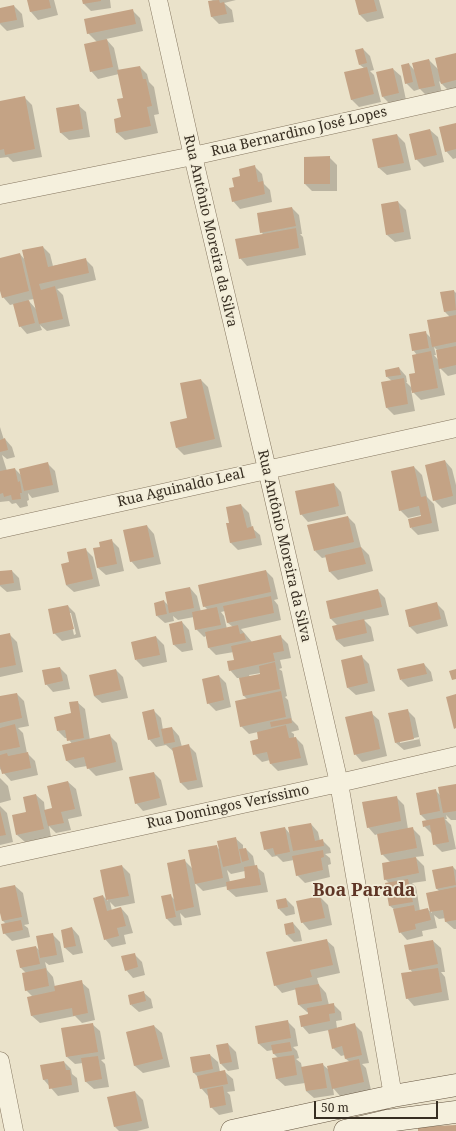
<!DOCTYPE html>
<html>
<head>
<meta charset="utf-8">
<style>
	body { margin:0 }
	#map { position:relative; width:456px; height:1131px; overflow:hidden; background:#eae2ca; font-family:"Noto Serif",serif }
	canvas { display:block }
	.scale { position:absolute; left:314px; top:1101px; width:124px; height:18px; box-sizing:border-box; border:2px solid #372e22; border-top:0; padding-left:5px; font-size:12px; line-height:14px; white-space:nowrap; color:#372e22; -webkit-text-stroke:3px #f2edd9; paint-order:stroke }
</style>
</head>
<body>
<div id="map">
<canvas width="456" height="1131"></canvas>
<div class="scale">50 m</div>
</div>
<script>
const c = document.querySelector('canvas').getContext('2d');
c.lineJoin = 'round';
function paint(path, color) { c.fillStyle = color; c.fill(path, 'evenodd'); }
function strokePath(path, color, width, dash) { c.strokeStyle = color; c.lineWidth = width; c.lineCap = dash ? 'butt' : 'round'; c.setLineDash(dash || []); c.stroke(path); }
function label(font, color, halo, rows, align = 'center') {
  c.font = font + ' "Noto Serif",serif'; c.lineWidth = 3.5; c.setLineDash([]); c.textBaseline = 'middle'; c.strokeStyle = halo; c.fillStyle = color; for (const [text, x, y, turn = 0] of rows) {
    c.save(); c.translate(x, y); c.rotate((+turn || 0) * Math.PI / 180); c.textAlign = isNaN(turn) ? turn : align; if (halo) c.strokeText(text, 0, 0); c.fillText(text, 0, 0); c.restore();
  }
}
const shadow = new Path2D(`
	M28 0H54L58 15 38 20 31 12Z
	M83 0H110L111 8 91 11 84 4Z
	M213 0H236L224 3 232 10 234 22 219 24 212 17 209 2Z
	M356 0H379L384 18 367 22 360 15Z
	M14 6 22 14 24 27 7 31 0 24V9Z
	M133 11 140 18 143 31 106 39 114 48 119 71 140 67 147 74 149 82 154 87 159 114 154 115 158 133 125 140 117 133 122 118 124 99 119 74 98 79 91 71 97 42 88 33Z
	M363 49 370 56 374 70 370 71 374 75 381 102 359 107 351 99 364 68 360 65Z
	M456 54V89L449 91 439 81 442 93 427 96 420 89 414 91 406 83 409 64 415 71 429 60 439 70Z
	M393 69 401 76 406 100 390 104 383 97Z
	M24 97 32 105 42 157 13 162 8 157 0 158V102Z
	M78 105 86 112 90 137 69 140 61 133 57 108Z
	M456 124V158L453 159 446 151Z
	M430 130 438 137 444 162 424 167 416 159Z
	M397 135 405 143 411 170 387 175 379 168 373 140Z
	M329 157 337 165V191H312L305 184Z
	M254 166 262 174 264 184 270 190 272 202 240 209 233 201 236 188 242 177Z
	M398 202 406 210 411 239 395 242 387 235Z
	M292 208 299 215 302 234H300L303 237 306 255 247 266 240 258 264 235 261 232Z
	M43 247 50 254 53 266 85 259 93 267 96 280 57 289 63 295 70 326 47 331 40 325 42 330 27 334 20 326 14 304 10 305 3 297 0 287V259L20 254 25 260ZM34 299 36 309 28 300Z
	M454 291 456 293V374L448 376 439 367 445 395 421 400 411 390 415 411 394 415 387 408 392 381 387 377 399 368 406 376 407 382H406L413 389 416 374 417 355 413 350 425 332 432 339 450 317 445 312 442 293ZM434 347 437 350 439 361 434 355H436Z
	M201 380 208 387 222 447 184 455 177 448 188 418Z
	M0 427 4 440 5 439 12 447 15 457 7 459 2 455 7 471 15 469 22 476 47 463 55 471 59 492 32 498 28 493 29 500 27 501 28 506 20 508 16 503 12 504 9 501 0 502Z
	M445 461 452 469 456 485V504L442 508 434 500Z
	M414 467 422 475 427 497 434 504 439 531 418 535 411 528 422 517 421 515 408 518 400 510Z
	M334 484 341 492 346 514 308 522 301 514Z
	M241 505 249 513 252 528 260 535 262 545 238 550 231 543 227 524H231Z
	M348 517 355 524 361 547 369 555 373 571 338 580 330 572 327 557 322 558 315 551Z
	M147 526 154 534 161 564 138 569 131 561Z
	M111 540 119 548 124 571 106 575 98 568 102 548Z
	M85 549 93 557 100 586 74 592 66 585 71 563Z
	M12 571 19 578 21 590 7 592 0 586V572Z
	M266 571 273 578 278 599 274 600 278 605 281 620 241 629 252 642 280 636 288 644 291 658 280 660 282 668 279 669 282 671 287 696 285 697 288 700 292 720 298 726 299 730 291 732 294 734V738H296L303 745 308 765 278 771 271 764 270 760 262 762 254 754 259 740 258 732 249 734 241 726 247 699 244 696 240 678H237L230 670 236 660 234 652 216 655 209 648 206 636 204 637 196 629 194 617 178 620 173 616 174 621 165 623 157 616 164 601 169 606 190 588 197 596 201 612 208 610 204 606ZM225 611 228 623 233 627 227 629 224 616 221 612ZM261 673V675L250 677 249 675Z
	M377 590 385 598 389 615 364 620 371 627 374 641 344 647 336 640 334 627 338 626 331 619 327 602Z
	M437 604 444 611 448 626 417 634 409 626Z
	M68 606 75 613 81 637 62 641 54 633ZM69 613H71L76 634 74 635Z
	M182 622 189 630 193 650 182 652 174 645Z
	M9 634 17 642 23 672 0 677V636Z
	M156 637 164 645 167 662 143 667 136 660Z
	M361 656 369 664 375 691 356 695 348 688Z
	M424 664 431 672 433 681 408 687 401 680Z
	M60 668 67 675 70 689 53 692 46 684Z
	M116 670 123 677 128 698 102 703 94 696Z
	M219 676 226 683 231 707 216 711 208 703Z
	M17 694 24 701 29 726 18 728 23 733 27 753 35 761 38 775 11 781 0 769V697Z
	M77 702 85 709 90 740 109 735 117 743 123 770 96 776 88 768 87 766 75 768 67 761 64 746 72 744 68 738H65L58 731 72 714Z
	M153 710 161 718 163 730 172 728 179 736 182 747 188 745 196 753 203 787 188 790 181 783 173 751 166 745 156 747 149 739Z
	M407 710 415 718 421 746 404 750 396 743ZM419 737 420 739 400 743V741Z
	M371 713 379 720 387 756 362 762 355 754Z
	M154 773 161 780 167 805 143 811 136 803Z
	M0 778 8 786 11 800 0 803Z
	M68 782 76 789 82 816 68 819 71 830 56 833 49 826 51 837 25 842 17 835 36 795 44 802 45 811 53 809 48 787Z
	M456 785V820H451L446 815 447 819H445L451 825 456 849 442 852 434 844 432 834 424 826 427 821 420 814 435 790 441 796Z
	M396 797 404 805 408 829 412 828 420 836 424 856 415 857 424 866 426 881 412 883 416 887 420 911 427 909 432 913 428 893 439 891 437 889 433 871 453 867 456 870V929H454L446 922V918L439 919 434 915 437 928 422 931 423 936 407 940 400 932 395 910 390 906 389 883 385 879 390 862 382 854 378 834 375 835 368 827Z
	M0 806 7 813 13 842 0 845Z
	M311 824 318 832 320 841 322 840 330 848 331 853 325 854 330 858 331 864 328 865 330 877 305 883 297 875 294 860 283 862 277 856 272 857 265 849 285 828 290 834Z
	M235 838 243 845V849H246L253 856 255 866 264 873 268 892 236 897 228 890V886L203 891 195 883 201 915 185 918 180 913 182 925 174 926 167 919 163 897 170 895 175 900 184 860 193 869 216 846 220 850ZM227 870 231 874 245 871 247 879 230 882Z
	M122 866 130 874 135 903 115 907 110 902 112 911 121 908 128 916 133 933 124 935 126 944 112 947 105 939 103 896 108 901 101 871Z
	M15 886 23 893 29 924 24 925 28 928 30 937 12 941 4 933 6 924 2 920 0 908V889Z
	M320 897 328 905 332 925 309 930 302 922Z
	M286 899 294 907 295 914 286 916 279 909Z
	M293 923 300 931 302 941 294 942 287 935Z
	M72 928 79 936 83 953 73 955 65 948Z
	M52 934 60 942 64 962 49 965 45 962 47 970 53 977 55 987 81 982 89 989 95 1020 82 1023 75 1016 40 1023 32 1016 33 997 26 990V973L20 967 36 947 40 951Z
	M326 940 334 947 340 973 317 978 319 985 326 993 329 1005H334L341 1012 342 1020 336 1021 337 1028 354 1024 362 1032 369 1063 362 1064 366 1068 371 1090 340 1096 333 1088 334 1095 314 1098 306 1091 305 1083 285 1086 277 1079 278 1058 274 1054 273 1050 267 1051 259 1044 256 1027 287 1021 295 1029 298 1046 293 1047 297 1051 299 1058 296 1059 301 1063 302 1068 322 1064 329 1070 350 1062 346 1059 345 1055 341 1056 333 1048 329 1030 309 1034 302 1026 309 1015V1012H307L299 1005 297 989 282 993 275 985Z
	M433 941 441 948 445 972H441L445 977 449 1000 414 1006 407 998 413 973 410 969Z
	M134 954 142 962 145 975 133 978 126 970Z
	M143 992 151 999 153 1008 139 1012 131 1005Z
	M92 1024 100 1031 105 1059 101 1060 105 1064 109 1087 94 1089 86 1082 83 1063 75 1064 67 1057Z
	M154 1026 162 1033 170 1067 143 1073 135 1066 127 1032Z
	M228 1044 236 1052 239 1069 228 1071 221 1064Z
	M210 1055 218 1062 220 1072H225L233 1079 235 1091 227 1092 230 1095 233 1112 219 1115 211 1107 208 1096 201 1088 199 1078 194 1073 191 1058Z
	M64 1062 71 1069 72 1074 77 1078 79 1092 58 1096 44 1080 41 1066Z
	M135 1092 143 1100 149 1128 137 1131H119L115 1127Z`);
const building = new Path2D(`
	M27 0H49L51 8 30 12Z
	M82 0H101V1L83 4Z
	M219 0 220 3 224 2 227 14 211 17 208 1Z
	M355 0H374L377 11 359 15Z
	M14 5 17 20 0 23V8Z
	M133 9 136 24 87 34 84 19Z
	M107 39 113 67 90 72 84 44Z
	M363 48 367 63 359 65 355 50Z
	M456 53V80L441 84 435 58Z
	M429 59 435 86 419 89 412 63Z
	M409 63 413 82 405 84 401 65Z
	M140 66 143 79H146L152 106 147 107 151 126 116 133 114 119 121 117 117 99 123 98 117 70Z
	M367 67 374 94 351 100 344 72Z
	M393 68 399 93 382 97 376 72Z
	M25 96 35 149 5 155 4 149 0 150V101Z
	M79 104 83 129 60 133 56 108Z
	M456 123V149L445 152 439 127Z
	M430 129 437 155 415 160 409 134Z
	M397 134 404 163 378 168 372 139Z
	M330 156V184H304V157Z
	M255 165 258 182 263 181 265 194 232 202 229 188 234 187 232 178 240 176 239 169Z
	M398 201 404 232 386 235 381 204Z
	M292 207 296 226 260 233 257 213Z
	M296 228 299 248 239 259 235 239Z
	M43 246 48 267 86 258 89 273 39 284 41 290 55 286 63 319 39 324 22 250Z
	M20 253 29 291 2 298 0 291V258Z
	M454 290 456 310 444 312 440 292Z
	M29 300 35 323 19 327 13 304Z
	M456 315V342L432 347 427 320Z
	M426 331 429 348 412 351 409 334Z
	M456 346V365L439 369 436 350Z
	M431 351 438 388 412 393 409 374 415 373 412 355Z
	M399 367 401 375 386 377 385 370Z
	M404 378 408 404 386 408 381 382Z
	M201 379 215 439 176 448 170 422 187 418 180 383Z
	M5 438 8 450 0 452V440Z
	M445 460 453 496 433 501 425 465Z
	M48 462 53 485 24 491 19 469Z
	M414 466 421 497 426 496 432 523 410 528 408 519 421 516 419 506 399 511 391 471Z
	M15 468 18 482 20 481 22 493H20L21 499 12 500 11 495 4 497 3 493 0 494V471Z
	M334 483 339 506 300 515 295 491Z
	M241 504 247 528 253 526 256 538 230 543 226 523H229L226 507Z
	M348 516 354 542 314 551 307 525Z
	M147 525 154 557 130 562 123 530Z
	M112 539 117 564 97 568 93 548 100 547 99 542Z
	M361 547 366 564 329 572 325 555Z
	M86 548 93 579 66 585 61 564 69 562 67 552Z
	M12 570 14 583 0 585V571Z
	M266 570 271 592 203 607 198 585Z
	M190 587 194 608 169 613 165 592Z
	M378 589 382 607 330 619 326 601Z
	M271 596 274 613 227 623 223 606Z
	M164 600 167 614 156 616 154 603Z
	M437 602 441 619 409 627 405 610Z
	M68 605 74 629 53 634 48 609Z
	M217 607 221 625 195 630 192 612Z
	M364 619 367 633 336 640 332 626Z
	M182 621 186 643 173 645 169 624Z
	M238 625 240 634 244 633 246 640 208 648 205 632Z
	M10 633 16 665 0 668V635Z
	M281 635 284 651 273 653 275 661 229 671 227 661 234 660 231 646Z
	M156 636 160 655 135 660 131 642Z
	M362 655 368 683 347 688 341 660Z
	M275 662 280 689 243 696 239 678 260 674 259 666Z
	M424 663 427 674 400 680 397 669Z
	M60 667 63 681 45 685 42 670Z
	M116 669 121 690 94 696 89 675Z
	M456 669V679L452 680 449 671Z
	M219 675 224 700 207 704 202 679Z
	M281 691 286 717 240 727 235 701Z
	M17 693 22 718 0 723V696Z
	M456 694V728L454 729 446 697Z
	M78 701 84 738 67 741 65 730 57 731 54 717 71 713 69 702Z
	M154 709 160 737 148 740 142 712Z
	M408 709 414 739 395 743 388 713Z
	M372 711 380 749 354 755 345 717Z
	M291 718 292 723 271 727 270 722Z
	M15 724 20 747 0 751V728Z
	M286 725 289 738 296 737 301 758 270 764 267 752 253 755 250 741 258 739 257 732Z
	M172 727 175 742 164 744 161 729Z
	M110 734 116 762 87 769 84 757 66 761 62 745Z
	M189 744 197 780 180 783 172 748Z
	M28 752 31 768 2 774 0 766V755L7 753 8 756Z
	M154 772 160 798 135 804 129 777Z
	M68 781 75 809 61 812 64 823 48 826 44 810 52 808 47 786Z
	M456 784V811L443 813 438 787Z
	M436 789 440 811 420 815 416 793Z
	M36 794 44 829 16 835 12 815 26 812 23 797Z
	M397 796 401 821 367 828 362 802Z
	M0 810 6 835 0 836Z
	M444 817 449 842 433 845 430 825 423 827 422 821Z
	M311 823 315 841 323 839 324 846 293 851 288 827Z
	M285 827 290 852 275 855 273 848 264 850 260 832Z
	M413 827 417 848 381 855 377 834Z
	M236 837 241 863 223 867 217 841Z
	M217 845 223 878 195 884 188 850Z
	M246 848 249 860 242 862 239 849Z
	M323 850 324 857 321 858 323 870 296 876 292 856Z
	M416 857 419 873 384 880 382 863Z
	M185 859 194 907 176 911 167 863Z
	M122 865 129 896 106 900 100 870Z
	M257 865 261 885 227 890 226 882 245 878 244 867Z
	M453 866 456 885 436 889 432 870Z
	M408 879 413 902 389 906 385 883Z
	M15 885 22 917 2 921 0 913V888Z
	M456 887V920L445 922 443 910 430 912 426 893Z
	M171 894 176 917 166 919 161 896Z
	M103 895 107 911 121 907 126 926 117 928 119 936 104 940 93 898Z
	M320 896 325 918 301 923 296 901Z
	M286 898 288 907 278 909 276 900Z
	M414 905 415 911 428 908 431 920 415 924 416 929 399 933 393 909Z
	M21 920 23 930 3 934 1 924Z
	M293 922 295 933 286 935 284 924Z
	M72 927 76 946 64 948 61 930Z
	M53 933 57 955 40 958 36 936Z
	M327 939 333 965 310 970 312 977 274 986 266 952Z
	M433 940 438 964 409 970 404 945Z
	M36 946 40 964 20 968 16 950Z
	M135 953 138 967 125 971 121 956Z
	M46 968 49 986 25 991 22 973Z
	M438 968 442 992 406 999 401 973Z
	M82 980 88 1013 73 1016 72 1008 31 1016 27 997 55 991 54 986Z
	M319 984 322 1001 298 1005 295 988Z
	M144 991 146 1001 130 1005 128 995Z
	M334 1003 335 1013 329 1014 330 1021 301 1027 299 1016 308 1014 307 1008Z
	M288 1020 291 1038 258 1044 255 1026Z
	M93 1023 98 1052 66 1057 61 1028Z
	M355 1023 362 1055 345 1059 342 1046 332 1049 328 1030Z
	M154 1025 163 1059 134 1066 126 1032Z
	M290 1042 292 1051 273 1054 271 1045Z
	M228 1043 232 1062 220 1064 216 1045Z
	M210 1054 213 1069 193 1073 190 1057Z
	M294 1055 297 1075 276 1079 272 1058Z
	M98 1056 102 1079 85 1082 81 1058Z
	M359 1059 364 1082 332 1089 327 1066Z
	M64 1061 66 1070H70L72 1085 49 1089 48 1079 43 1080 40 1065Z
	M323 1063 327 1088 306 1091 301 1067Z
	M225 1070 228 1084 200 1089 197 1076Z
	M223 1086 226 1105 210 1108 207 1089Z
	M135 1091 142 1121 114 1127 107 1097Z
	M456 1125V1131H418V1127Z`);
const street = new Path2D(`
	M158 0 193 156 267 469 339 783 393 1096
	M0 195 193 156 456 97
	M0 529 456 428
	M0 857 339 783 456 756
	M0 1061 14 1131`);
const secondary = new Path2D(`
	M232 1131 393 1096 456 1085
	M345 1131 387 1121 456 1112`);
const streetNames = [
	["Rua Bernardino José Lopes",299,132,-13],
	["Rua Antônio Moreira da Silva",210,231,77],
	["Rua Aguinaldo Leal",181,488,-13],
	["Rua Antônio Moreira da Silva",284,546,77],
	["Rua Domingos Veríssimo",228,807,-12]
];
const districtNames = [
	["Boa Parada",364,891]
];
paint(shadow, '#0003');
paint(building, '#c4a385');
strokePath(street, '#857660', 19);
strokePath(secondary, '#675743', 23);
strokePath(street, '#f5f0dd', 18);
strokePath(secondary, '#f5f0dd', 22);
label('14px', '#372e22', '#f2edd9', streetNames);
label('bold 18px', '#5f3626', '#f2edd9', districtNames);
</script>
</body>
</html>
